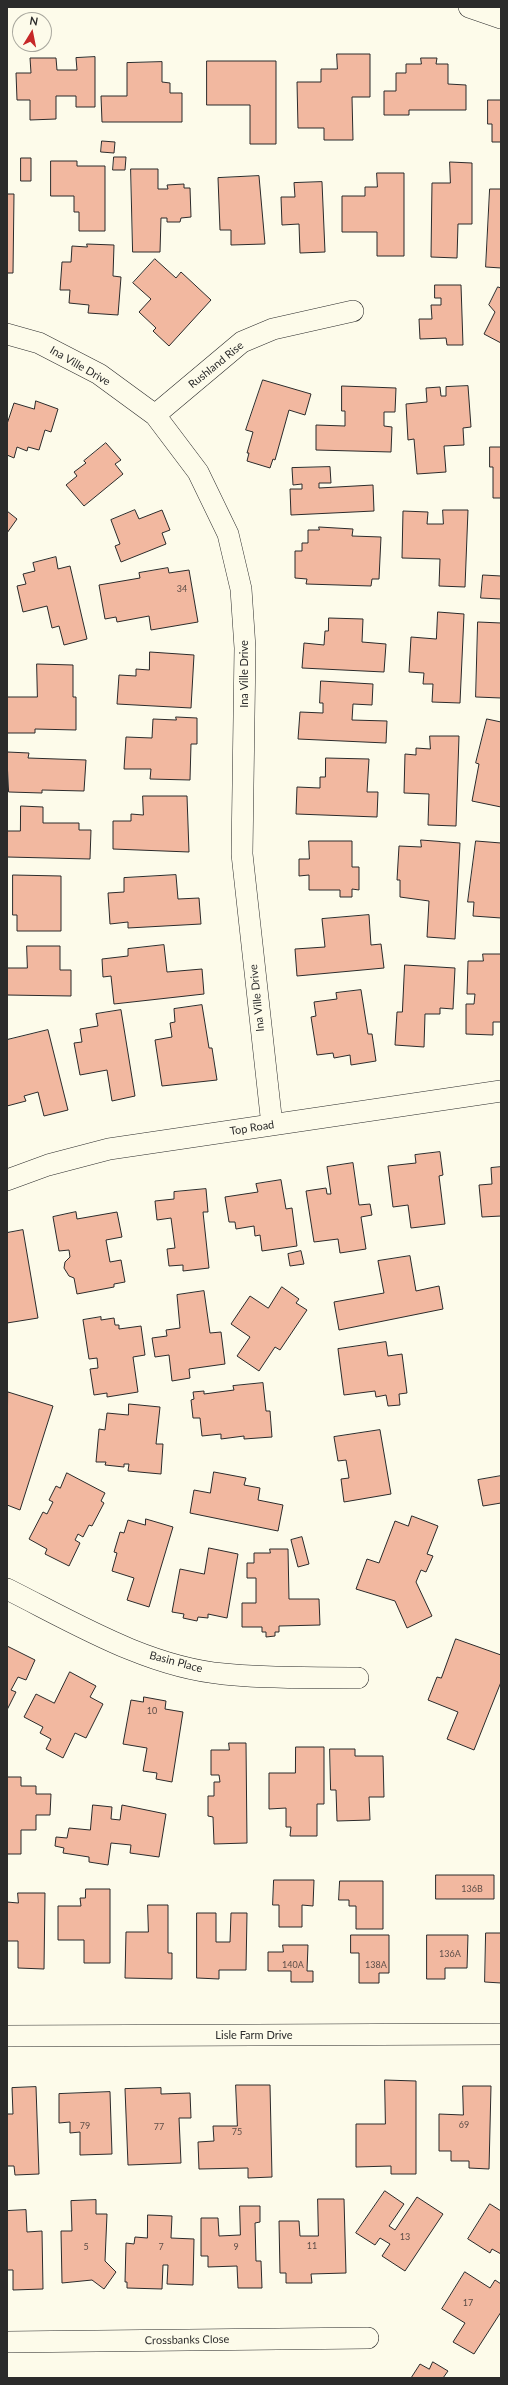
<!DOCTYPE html>
<html>
<head>
<meta charset="utf-8">
<style>
	body { margin:0 }
	#map { position:relative; width:508px; height:2385px; overflow:hidden; background:#fdfbea; font-family:Lato,sans-serif }
	canvas { display:block }
	.frame { position:absolute; inset:0; border:8px solid #2b2b2b; pointer-events:none }
	.north { position:absolute; left:12px; top:12px; width:40px; height:40px; box-sizing:border-box; background:#fdfbea; border:1px solid #a9a89e; border-radius:50%; rotate:10deg; font-size:11px; font-weight:700; line-height:16px; text-align:center; color:#2b2b2b }
	.north::after { content:''; display:block; margin:auto; width:14px; height:18px; background:#c62828; clip-path:polygon(50% 0,100% 100%,50% 72%,0 100%) }
</style>
</head>
<body>
<div id="map">
<canvas width="508" height="2385"></canvas>
<div class="frame"></div>
<div class="north">N</div>
</div>
<script>
const c = document.querySelector('canvas').getContext('2d');
c.lineJoin = 'round';
function paint(path, color) { c.fillStyle = color; c.fill(path, 'evenodd'); }
function strokePath(path, color, width, dash) { c.strokeStyle = color; c.lineWidth = width; c.lineCap = dash ? 'butt' : 'round'; c.setLineDash(dash || []); c.stroke(path); }
function label(font, color, halo, rows, align = 'center') {
  c.font = font + ' Lato,sans-serif'; c.lineWidth = 3; c.setLineDash([]); c.textBaseline = 'middle'; c.strokeStyle = halo; c.fillStyle = color; for (const [text, x, y, turn = 0] of rows) {
    c.save(); c.translate(x, y); c.rotate((+turn || 0) * Math.PI / 180); c.textAlign = isNaN(turn) ? turn : align; if (halo) c.strokeText(text, 0, 0); c.fillText(text, 0, 0); c.restore();
  }
}
const building = new Path2D(`
	M337 54H370V97H352L353 140H324V128H298L297 82H321V69H337Z
	M95 57V107H76V96H56V119L30 120V100H17L16 73H31L30 58H56L57 70H77L76 58Z
	M421 58H437L436 64H448V84L466 85V110H409V115H384V91H396V73H406V64H421Z
	M207 61H276V144H250V105H207Z
	M162 62V82L170 83V93H182V122H102L101 96H127V63Z
	M488 100H501V142H492V124H488Z
	M102 141 115 142 114 153 101 152Z
	M114 157H126L125 170H113Z
	M21 158H31V181H21Z
	M51 161H77V166H105V231H79V212H74V196H51Z
	M450 162 472 163V224H458L457 258 431 257 432 183H450Z
	M131 169H158V189H168L167 185 184 184V188H190L191 217 181 218 180 222H167V218H161L160 252H133Z
	M377 173H404V256H377V232H342V196H365V187H377Z
	M259 176 265 244 231 245V230H220L218 178Z
	M322 182 325 252 300 253 299 224 282 225 281 197H295L294 183Z
	M490 189H501V268L486 267Z
	M7 194H14L13 273H7Z
	M87 244 114 245 113 276 121 277 118 315 88 313 89 305 69 303 70 290H60L62 262H71L72 246 87 247Z
	M155 259 176 278 181 272 211 300 169 346 153 331 156 328 139 312 151 299 133 283Z
	M435 285H461L463 345H447L446 338 420 339 419 319H432L431 305H441V298H435Z
	M498 287 501 288V343L484 334 495 312 489 305Z
	M263 380 311 394 305 415 289 410 275 460 273 459 270 468 247 461 249 453H247L253 432 246 430Z
	M342 386 396 388 395 412H384V426L392 427 391 452 316 450V425L345 426V411H342Z
	M468 386 471 427 463 428 464 445 444 446 446 472 417 474 414 439 408 440 406 404 427 402 426 388 440 387 441 396H446V387Z
	M36 401 58 409 51 432 45 430 39 450 28 447 27 451 17 447 14 458 7 455V424L14 403 34 409Z
	M106 443 121 460 115 464 123 474 84 506 66 485 77 476 74 472 86 463 84 461Z
	M490 447H501V498H493V467H490Z
	M330 467 331 483H319V488L373 485 374 511 291 515 290 489H302V484L293 485 292 468Z
	M135 510 139 519 162 510 170 530 162 533 166 544 121 562 115 546 120 544 111 520Z
	M443 510H468L465 587 439 586 440 559 402 558 403 511 428 512 427 524H443Z
	M7 511 17 519 7 533Z
	M319 527 353 529 352 536 381 537 379 579H372L371 586 306 584 307 579 295 578V551H302V543H308V530H319Z
	M56 557 58 569 70 566 87 639 64 645 59 626 52 628 47 606 23 612 17 586 26 584 23 574 35 571 33 563Z
	M168 568 169 573 189 570 198 622 151 630 149 616 117 622 116 617 105 619 99 585 140 578 139 573Z
	M483 575 501 576V599L481 598Z
	M438 612 464 614 460 703 432 702 433 684H423L424 673 409 672 411 637 436 639Z
	M329 618 363 619 362 642 386 644 384 672 302 668 304 643 324 645 325 631H328Z
	M478 622 501 623V698L476 697Z
	M150 652 194 655 191 708 117 704 119 675 136 676V669L149 670Z
	M37 664 73 665V697H76V730L35 729V733H7V697H37Z
	M321 681 373 684 372 705 353 704 352 720 387 721 386 743 298 739 300 712 323 713V703H320Z
	M176 717 197 718V744H191L190 780 150 779 151 769H124L126 737 152 738 153 719 176 720Z
	M487 719 501 722V807L472 801 479 764 476 763Z
	M430 736H459L456 826 428 825 429 794 404 793 405 754 416 755V748L430 749Z
	M7 752 29 753 28 758 86 760 84 791 42 790V793L9 792Z
	M326 758 369 759 367 792H378L377 817 296 814 297 787 320 788V777H325Z
	M143 796H187L189 852 113 849V821H131V814L143 815Z
	M21 806 43 807V823H79V830H91L90 859 7 857V831H20Z
	M421 840 460 843 455 939 427 937 429 901 400 897V880H397L399 846 421 847Z
	M309 841H352V867H359V890L352 889V897H340V890H309V875L299 876V859H309Z
	M476 841 501 843V918L473 916 474 902H468Z
	M13 875 61 876V931H17V915H13Z
	M176 875 178 899 199 898 201 924 128 928V922L110 924 108 893 124 892V878Z
	M369 915 371 945 381 944 384 968 297 976 295 949 325 947 322 919Z
	M164 945 167 972 202 969 204 994 114 1004 111 976 103 977 102 959 128 956V949Z
	M27 946H60V970H71V996L7 995V968H27Z
	M483 954H501V1022H493V1035L466 1034V1004H474L475 994H467L468 961H483Z
	M405 965 455 968 453 1009 440 1008V1014H425L424 1047 395 1045 397 1012H402Z
	M361 990 368 1034H372L376 1061 351 1065 350 1055 334 1058 333 1053 317 1055 311 1017 316 1016 314 1002 337 999 336 993Z
	M202 1005 209 1048H212L217 1080 162 1086 155 1040 172 1037 170 1023 175 1022 174 1009Z
	M121 1010 135 1096 112 1101 107 1070 80 1075 74 1043 82 1042 80 1029 98 1026 96 1014Z
	M48 1030 68 1110 44 1116 38 1092 24 1096 26 1101 7 1106V1040Z
	M440 1152 443 1175 439 1176 445 1224 411 1228 408 1205 393 1207 388 1166 416 1163 415 1155Z
	M353 1163 359 1205 370 1204 372 1215 361 1217 366 1249 340 1253 338 1239 314 1242 306 1191 326 1188 327 1194H331L327 1167Z
	M501 1167V1216L482 1217 479 1185 492 1184 491 1168Z
	M281 1180 286 1209 292 1208 297 1246 262 1251 260 1235 255 1236 254 1226 236 1229 235 1222H229L225 1197 258 1192 256 1184Z
	M206 1189 208 1212H203L209 1268 183 1271V1265L169 1266 167 1249 175 1248 171 1218 157 1220 155 1201 174 1199V1192Z
	M76 1212 77 1219 117 1212 122 1237 106 1240 110 1262 121 1260 125 1282 114 1284V1287L77 1294 74 1278 69 1276 64 1268 65 1262 70 1257 69 1250 59 1251 53 1217Z
	M23 1230 38 1318 7 1323V1233Z
	M301 1251 304 1264 290 1266 288 1254Z
	M410 1256 416 1291 439 1286 443 1309 339 1330 334 1302 384 1293 378 1261Z
	M282 1287 299 1299 296 1303 307 1310 280 1350 275 1347 259 1371 237 1356 250 1337 231 1324 250 1296 268 1308Z
	M204 1291 210 1333 221 1332 225 1364 189 1369 190 1378 172 1381 169 1355 155 1357 152 1338 167 1336 166 1330 180 1328 177 1295Z
	M101 1317V1320L114 1318 115 1325H119V1329L141 1326 145 1355 133 1357 138 1392 107 1397V1393L94 1395 90 1369 98 1368 97 1358 89 1359 83 1320Z
	M386 1342 388 1356 402 1354 407 1393 399 1394 400 1405 388 1406 386 1395 376 1397 375 1391 344 1395 338 1349Z
	M263 1383 266 1411H270L272 1437 244 1439V1436L221 1439V1434L202 1436 200 1418H193L191 1400 194 1399 193 1392 204 1391V1394L234 1390 233 1386Z
	M8 1392 53 1406 20 1510 7 1505Z
	M129 1404 160 1407 156 1444H163L161 1474 128 1471 129 1464H124V1467L105 1465 106 1462H96L99 1429 105 1430 107 1413 128 1415Z
	M380 1430 391 1494 344 1502 341 1479 349 1478 346 1460 338 1461 334 1437Z
	M214 1472 246 1478 244 1485 260 1488 258 1500 283 1505 278 1531 190 1513 194 1490 210 1493Z
	M67 1473 105 1493 101 1501 104 1503 92 1526 89 1525 83 1537 78 1534 75 1540 80 1543 69 1566 45 1554 47 1549 29 1539 43 1512 47 1514 53 1502 49 1500 56 1486 60 1488Z
	M501 1476V1503L483 1506 478 1480Z
	M412 1516 438 1526 427 1554 433 1556 426 1572 421 1570 416 1582 432 1616 407 1628 395 1601 356 1589 367 1559 379 1563 395 1521 408 1526Z
	M146 1519 173 1527 149 1607 127 1600 134 1578 112 1571 117 1553 114 1552 120 1532 124 1533 128 1520 145 1525Z
	M302 1537 309 1564 298 1567 291 1540Z
	M209 1548 238 1554 227 1618 208 1614V1618L198 1617 197 1621 183 1618 184 1614 172 1612 180 1569 204 1574Z
	M270 1549H288L289 1599H319L320 1625 279 1626V1632H275V1636L266 1637V1632H262V1627H242V1603H256V1578H247V1563H254V1553H270Z
	M456 1639 501 1655V1682L474 1750 447 1739 458 1712 428 1700 437 1677 441 1678Z
	M7 1646 35 1660 26 1680 18 1677 11 1690 16 1692 7 1710Z
	M70 1672 96 1686 90 1697 103 1704 86 1738 75 1733 63 1758 46 1749 51 1739 40 1733 43 1727 24 1717 36 1694 54 1703Z
	M144 1697 166 1701 165 1709 183 1712 172 1782 156 1779 157 1773 143 1771 147 1748 123 1744 131 1700 143 1702Z
	M229 1743H246L247 1843 214 1844 213 1817 208 1816V1796H214V1782H220L219 1775H211V1750H229Z
	M296 1747H324V1804H317V1836H290L291 1827H286V1808L269 1809V1773H295Z
	M330 1749H355V1756H383L384 1797H369L370 1820 337 1821 336 1790H331Z
	M7 1777H21V1786H36V1794H51L50 1815H36V1830H21V1854H7Z
	M93 1805 112 1807 111 1819 120 1820 122 1805 166 1814 159 1857 130 1853 131 1845 111 1843 108 1865 89 1862V1857L63 1853 64 1848 55 1846 56 1837 67 1838 69 1828 90 1830Z
	M436 1875H494V1899H436Z
	M274 1880H314L313 1906 302 1905V1927H279V1905H273Z
	M340 1881H383V1929H356V1906H349V1900H339Z
	M86 1889H110V1963H84V1940H58V1906H81L80 1898H85Z
	M18 1893H45L44 1969 18 1968V1941H7V1902L18 1903Z
	M148 1905H168V1953H172V1979L125 1978 126 1932H148Z
	M197 1913H216V1942H230L231 1913H247L246 1970H219V1979L197 1978Z
	M486 1933H501V1983L485 1982Z
	M351 1935H389V1973H379V1983H359V1953H351Z
	M427 1935H468L467 1968H445V1979H427Z
	M283 1945H308L307 1971H313V1982H291V1971H268V1952H283Z
	M385 2080 416 2081V2174H391V2166L356 2167V2124H385Z
	M236 2085H270L272 2177 248 2178V2168L199 2169 198 2142 214 2141 213 2126H237Z
	M463 2086H491L489 2169 469 2168V2161H451V2151H439V2114L463 2115Z
	M36 2087 39 2174 15 2175 14 2166H7V2114H13L12 2088Z
	M161 2088V2094L190 2093 191 2118H179L181 2163 128 2165 125 2089Z
	M110 2092 112 2154 80 2155V2132L70 2133V2122L59 2123V2094Z
	M385 2191 404 2204 389 2226 395 2230 417 2197 443 2214 405 2271 382 2256 390 2244 380 2238 375 2245 356 2233Z
	M318 2199H344L346 2273 311 2274 312 2283H286V2273H280L279 2221H299L300 2236H318Z
	M96 2200V2214H107L105 2261 116 2272 104 2289 92 2280 62 2283 61 2231H72L71 2201Z
	M490 2204 501 2211V2254L492 2249 490 2253 468 2239Z
	M240 2206H260V2222L255 2223 256 2261H261L262 2288H238L237 2266 208 2267V2256H201V2218H218L219 2236 240 2235Z
	M26 2210 27 2232 42 2231 43 2289 13 2290V2270H7V2211Z
	M148 2215 172 2216 171 2238 194 2239 193 2285 167 2284 168 2265H163L162 2289 127 2288V2282H125L126 2243 134 2244 135 2237 147 2238Z
	M465 2272 490 2288 495 2280 501 2284V2312L474 2354 453 2342 465 2323 442 2309Z
	M433 2362 448 2371 443 2378H411L420 2364 429 2369Z`);
const minor = new Path2D(`
	M469 7 501 18
	M7 334 39 343 99 374 155 415 198 472 228 534 241 589 245 648 242 854 272 1125
	M155 415 242 342 273 329 353 311
	M7 1180 48 1165 109 1149 501 1091
	M7 1589C75 1623 147 1667 224 1674 268 1679 314 1677 358 1678
	M7 2036 501 2034
	M7 2342 368 2338`);
const numberNames = [
	["34",182,589],
	["10",152,1711],
	["136B",472,1889],
	["136A",450,1954],
	["140A",293,1965],
	["138A",376,1965],
	["69",464,2125],
	["79",85,2126],
	["77",159,2127],
	["75",237,2132],
	["13",405,2237],
	["11",312,2246],
	["5",86,2247],
	["7",161,2247],
	["9",236,2247],
	["17",468,2303]
];
const streetNames = [
	["Rushland Rise",216,365,-39],
	["Ina Ville Drive",80,366,30],
	["Ina Ville Drive",244,674,-90],
	["Ina Ville Drive",257,998,-96],
	["Top Road",252,1128,-9],
	["Basin Place",176,1662,15],
	["Lisle Farm Drive",254,2035],
	["Crossbanks Close",187,2340,-1]
];
paint(building, '#f2b8a0');
strokePath(building, '#2b2b2b', 1);
strokePath(minor, '#2b2b2b', 22);
strokePath(minor, '#fdfbea', 21);
label('9px', '#5d4e48', null, numberNames);
label('11px', '#2b2b2b', '#fdfbea', streetNames);
</script>
</body>
</html>
